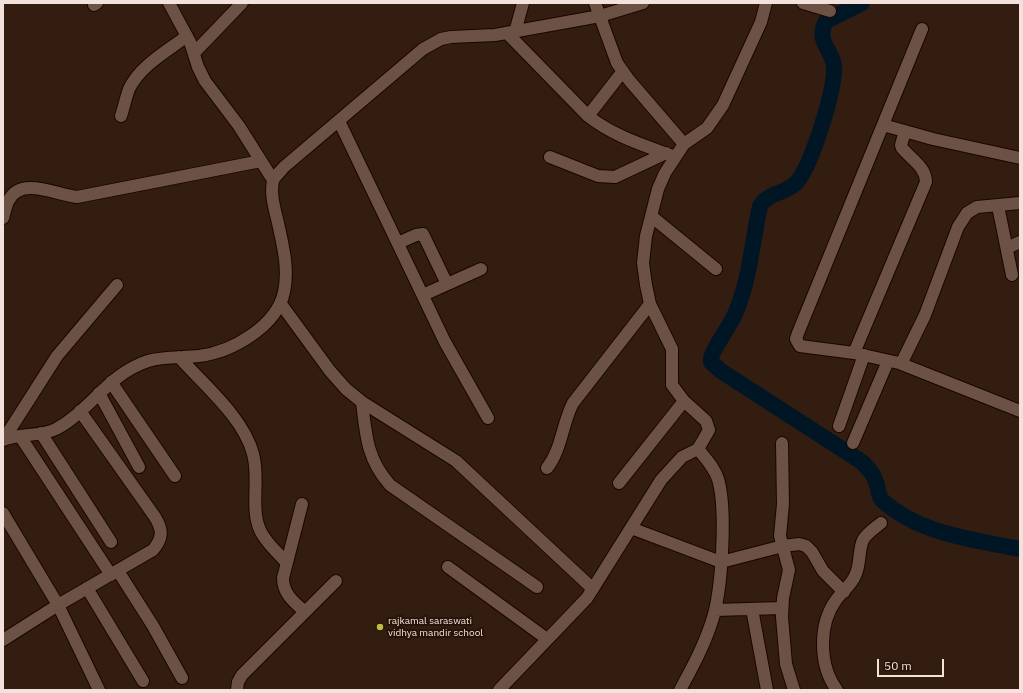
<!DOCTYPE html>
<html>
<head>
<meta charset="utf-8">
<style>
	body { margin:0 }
	#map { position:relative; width:1023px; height:693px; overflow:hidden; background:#331d11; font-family:"IBM Plex Sans",sans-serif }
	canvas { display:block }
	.frame { position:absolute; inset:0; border:4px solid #f2e2db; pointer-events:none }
	.scale { position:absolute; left:877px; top:659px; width:67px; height:18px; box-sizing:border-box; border:2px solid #f2e2db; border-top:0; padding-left:5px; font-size:12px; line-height:14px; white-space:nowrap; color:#f2e2db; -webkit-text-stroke:3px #291308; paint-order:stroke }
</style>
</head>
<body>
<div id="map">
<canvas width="1023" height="693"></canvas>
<div class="frame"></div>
<div class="scale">50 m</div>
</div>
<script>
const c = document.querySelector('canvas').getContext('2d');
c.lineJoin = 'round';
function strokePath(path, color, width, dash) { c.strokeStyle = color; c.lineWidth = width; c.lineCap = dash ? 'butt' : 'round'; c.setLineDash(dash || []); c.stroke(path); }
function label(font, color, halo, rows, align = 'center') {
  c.font = font + ' "IBM Plex Sans",sans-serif'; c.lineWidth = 4; c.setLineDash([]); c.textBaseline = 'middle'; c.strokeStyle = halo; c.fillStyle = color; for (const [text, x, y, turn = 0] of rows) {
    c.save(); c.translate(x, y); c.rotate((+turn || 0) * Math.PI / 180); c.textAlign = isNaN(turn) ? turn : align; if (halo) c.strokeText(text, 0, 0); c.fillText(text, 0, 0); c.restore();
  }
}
const river = new Path2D(`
	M862 3 826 21C814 44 836 50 834 72 833 94 811 169 795 184 784 194 769 192 760 206 752 242 750 280 735 314 731 325 709 353 711 362L721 371 862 462C868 468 874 474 876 482 879 488 877 496 883 501 920 534 974 540 1020 549`);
const minor = new Path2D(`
	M169 3 190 42 198 67 205 81 239 126 273 180
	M595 3 617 63 629 80 684 144
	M803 3 830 11
	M94 5 97 3
	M922 29 798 333 796 339 800 346 854 353 899 363 903 360 925 315 958 227 967 213 977 207 1020 203
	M515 32 523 3
	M507 33 588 116C615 137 644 145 675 157
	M194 53 242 3
	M121 116C124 107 126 97 129 89 140 66 167 51 187 36
	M588 116 623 71
	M339 121 445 342 488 418
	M883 125 933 139 1020 158
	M550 157 598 176 615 177 666 153
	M998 206 1012 275
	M651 216 716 269
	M3 218C5 212 6 205 9 200 21 176 57 195 77 197L261 161
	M398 243 416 235 423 234 447 284
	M1007 248 1020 242
	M423 295 481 269
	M281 304 330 371 346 389 362 402 456 461 593 589
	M854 353 926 182C926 167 911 159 902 148L901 145 905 131
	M179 357C203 384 244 418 253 454 260 478 250 508 260 530 265 542 278 553 287 563
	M899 363 1020 411
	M111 382 175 476
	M99 393 139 467
	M362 402C366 436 367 459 390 485L537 587
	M839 426 864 355
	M41 433 111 542
	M20 436 111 575
	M4 439 57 356 117 285
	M3 440C19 433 40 437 56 429 90 411 108 374 148 361 164 356 183 358 199 356 232 352 277 326 284 292 289 269 283 246 278 223 275 210 270 195 273 181 274 177 281 171 284 167L423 49 441 39 451 37 495 35 600 16 643 3
	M782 443 783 504 780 536 789 570 783 598 782 617 786 664 794 690
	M853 443 888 361
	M698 449 709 430 706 421 684 401 672 385V349L650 304 646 285 643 263 646 236 658 189 665 173 684 144 707 128 723 105 761 22 766 3
	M547 468C562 449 562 424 573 403L650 304
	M619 483 684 401
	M302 504 283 578C283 594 294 602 305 612
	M3 513 58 605 99 690
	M631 528 721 562 783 546 799 544 806 546 812 552 823 571 844 592
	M448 567 547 639
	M118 571 153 626 182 678
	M87 588 143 681
	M752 609 767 690
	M715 610 782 608
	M3 640 58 605 153 550C163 538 163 530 155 517L80 411
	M237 690 238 682 242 675 336 581
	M499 690 587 598 661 480 682 457 698 449C706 459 714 467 718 479 727 510 722 591 712 621 704 646 692 668 680 690
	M837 690C819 666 818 625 836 600 842 592 851 585 855 576 861 564 858 551 863 540 867 533 875 528 881 523`);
const markers = [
	[380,627,4,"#bfbe42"]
];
const poiNames = [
	["rajkamal saraswati",388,621],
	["vidhya mandir school",388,633]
];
strokePath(river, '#001625', 16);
strokePath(minor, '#1a0601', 14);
strokePath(minor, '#6c5245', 12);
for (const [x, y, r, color] of markers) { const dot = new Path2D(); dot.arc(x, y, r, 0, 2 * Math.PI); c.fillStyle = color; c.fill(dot); strokePath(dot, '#291308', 1.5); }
label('10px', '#f2e2db', '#291308', poiNames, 'left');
</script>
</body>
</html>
